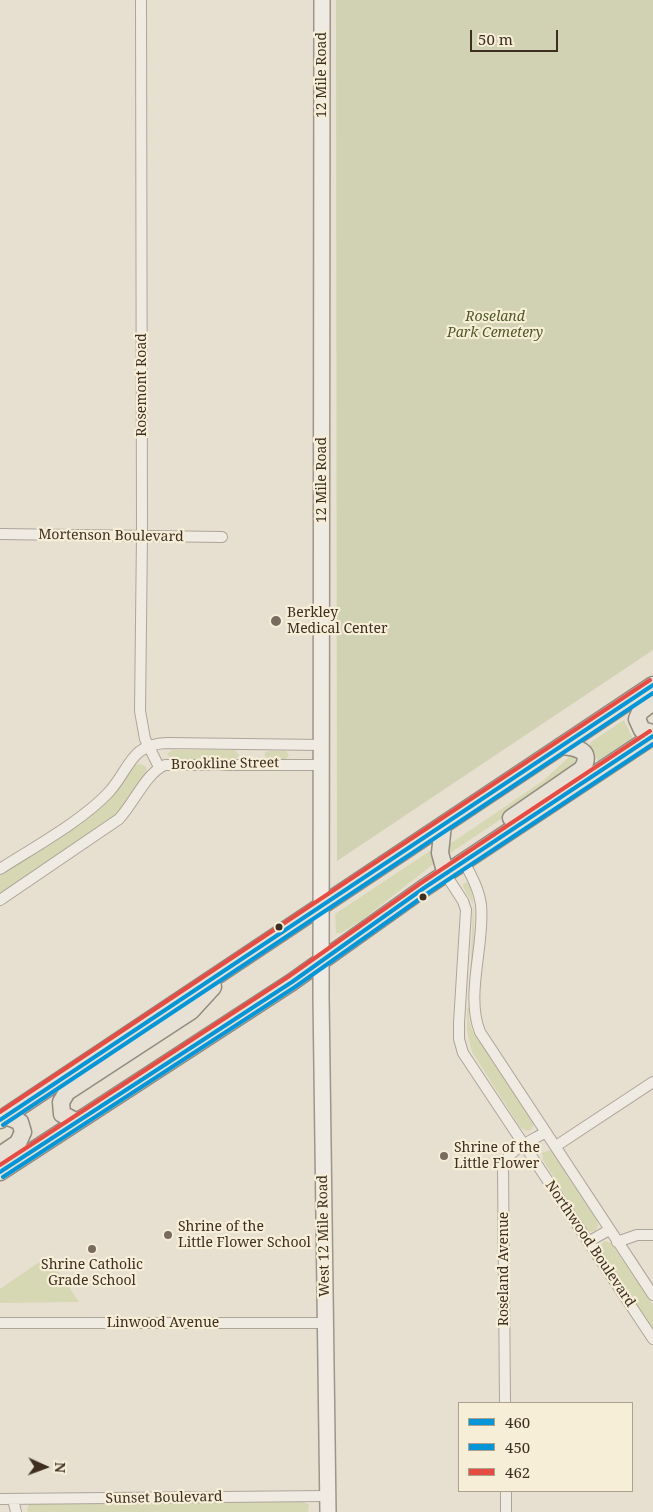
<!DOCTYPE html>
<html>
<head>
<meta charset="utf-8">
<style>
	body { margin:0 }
	#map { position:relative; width:653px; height:1512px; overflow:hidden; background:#e7e0d1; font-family:"Noto Serif",serif }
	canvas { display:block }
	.legend { position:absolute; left:458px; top:1402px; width:175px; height:90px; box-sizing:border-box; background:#f7eed8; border:1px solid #ada18e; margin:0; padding:6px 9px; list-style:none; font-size:15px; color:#3d2e20 }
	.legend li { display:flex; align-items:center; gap:10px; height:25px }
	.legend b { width:25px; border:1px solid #ada18e }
	.north { position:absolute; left:20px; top:1442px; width:50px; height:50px; -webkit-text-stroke:4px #f7eed8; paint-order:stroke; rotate:92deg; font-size:14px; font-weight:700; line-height:20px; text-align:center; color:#3d2e20 }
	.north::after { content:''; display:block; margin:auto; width:18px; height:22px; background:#3d2e20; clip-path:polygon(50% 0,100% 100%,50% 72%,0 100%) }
	.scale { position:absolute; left:470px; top:30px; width:88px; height:22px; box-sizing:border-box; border:2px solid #3d2e20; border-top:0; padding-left:6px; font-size:15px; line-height:18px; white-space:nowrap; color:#3d2e20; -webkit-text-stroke:4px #f7eed8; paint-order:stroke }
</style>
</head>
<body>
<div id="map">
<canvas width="653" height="1512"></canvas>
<ul class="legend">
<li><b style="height:6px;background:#0696d7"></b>460</li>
<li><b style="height:6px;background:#0696d7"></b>450</li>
<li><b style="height:6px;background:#e54c44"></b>462</li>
</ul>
<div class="north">N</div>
<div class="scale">50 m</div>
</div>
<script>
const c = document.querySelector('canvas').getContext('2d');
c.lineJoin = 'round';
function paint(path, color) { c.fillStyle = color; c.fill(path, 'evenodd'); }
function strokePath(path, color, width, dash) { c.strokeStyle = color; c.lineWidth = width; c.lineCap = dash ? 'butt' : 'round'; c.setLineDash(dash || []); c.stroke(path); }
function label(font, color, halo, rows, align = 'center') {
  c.font = font + ' "Noto Serif",serif'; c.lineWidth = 4.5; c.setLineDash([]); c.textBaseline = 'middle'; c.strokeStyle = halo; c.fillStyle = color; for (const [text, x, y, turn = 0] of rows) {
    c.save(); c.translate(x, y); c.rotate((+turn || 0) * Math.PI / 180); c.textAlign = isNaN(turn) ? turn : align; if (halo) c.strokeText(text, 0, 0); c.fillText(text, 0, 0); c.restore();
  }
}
const green = new Path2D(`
	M624 720 633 739 598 761 590 745 591 742Z
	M172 750H235L239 755 236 759H172L167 754Z
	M268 751H286L289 755 286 759 268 760 264 754Z
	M575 755 579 758 578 768 447 855 450 844 544 780 570 756Z
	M141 764 146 767 147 774 134 795 112 820 0 895V876L101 808 115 793 134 765Z
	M433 849 436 862 362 920 341 933H336L335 914Z
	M467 882C479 891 473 968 470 983L473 904 463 887V884Z
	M467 1008H469V1019L472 1030 535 1123 531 1130 526 1131 520 1127 472 1052 467 1030Z
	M551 1150 597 1220 598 1226 595 1231 589 1232 586 1228 543 1160 542 1153Z
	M604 1241 611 1243 653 1305V1329L601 1253 600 1247Z
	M48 1256 79 1302 0 1303V1289Z
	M304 1502 309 1505 308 1512H28L27 1510 29 1504 34 1503Z`);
const cemetery = new Path2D(`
	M336 0H653V650L337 861Z`);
const minor = new Path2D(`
	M141 0 142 535 140 711 145 739 159 767
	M0 534 222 537
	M464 862C471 875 479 889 481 905 485 944 465 995 480 1032L653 1295
	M0 869C34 847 82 821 109 792 130 769 130 744 167 743L322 745
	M446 875 463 901 466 910 459 1023V1039L463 1053 653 1339
	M0 900 119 819C134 803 146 773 165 765H322
	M556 1146 653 1082
	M588 1242 609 1230
	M617 1242 637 1235H653
	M0 1323H325
	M505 1403 503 1166C509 1149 531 1141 546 1132
	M506 1491V1512
	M0 1499 328 1496
	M13 1499 16 1512`);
const secondary = new Path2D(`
	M322 0 321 996 328 1512`);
const primary = new Path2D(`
	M653 702 640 712 637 719 642 730 653 733
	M511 818 582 769C594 750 575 747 561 746
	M443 825 440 853 446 875
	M0 1120 653 685
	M77 1122 62 1114 61 1102 67 1092 191 1011 213 987
	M0 1155 18 1143 23 1132 20 1122 6 1116
	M0 1172 292 982 424 888 653 736`);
const bus1 = new Path2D(`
	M0 1120 653 685
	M0 1172 292 982 424 888 653 736`);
const bus2 = new Path2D(`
	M3 1125 653 693
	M3 1177 295 987 428 893 653 744`);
const bus3 = new Path2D(`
	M0 1112 650 680
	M0 1165 288 977 421 883 650 731`);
const markers = [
	[276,621,6,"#786c5e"],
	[423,897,4.5,"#3d2e20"],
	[279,927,4.5,"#3d2e20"],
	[444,1156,5,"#786c5e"],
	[168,1235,5,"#786c5e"],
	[92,1249,5,"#786c5e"]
];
const streetNames = [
	["12 Mile Road",322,75,-90],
	["Rosemont Road",142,385,-90],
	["12 Mile Road",322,480,-90],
	["Mortenson Boulevard",111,536,1],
	["Brookline Street",225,764,-1],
	["West 12 Mile Road",324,1236,-91],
	["Northwood Boulevard",590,1244,56],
	["Roseland Avenue",504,1269,-90],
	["Linwood Avenue",163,1323],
	["Sunset Boulevard",164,1498,-1]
];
const parkNames = [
	["Roseland",495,317],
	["Park Cemetery",495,333]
];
const poiNames = [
	["Berkley",287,613],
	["Medical Center",287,629],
	["Shrine of the",454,1148],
	["Little Flower",454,1164],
	["Shrine of the",178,1227],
	["Little Flower School",178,1243],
	["Shrine Catholic",92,1265,"center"],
	["Grade School",92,1281,"center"]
];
paint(green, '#d6d7b3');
paint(cemetery, '#d1d1b3');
strokePath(minor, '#ada599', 12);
strokePath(secondary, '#9c958a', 18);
strokePath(primary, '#928b80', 19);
strokePath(minor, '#efebe3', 10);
strokePath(secondary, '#efebe3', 15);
strokePath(primary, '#e6e1d4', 16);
strokePath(bus1, '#0696d7', 4);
strokePath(bus2, '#0696d7', 4);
strokePath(bus3, '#e54c44', 4);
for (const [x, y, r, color] of markers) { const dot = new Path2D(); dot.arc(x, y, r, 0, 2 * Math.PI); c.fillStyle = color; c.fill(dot); strokePath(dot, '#f7eed8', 2); }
label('14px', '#3d2e20', '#f7eed8', streetNames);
label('italic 14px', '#4d5a26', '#f7eed8', parkNames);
label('14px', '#3d2e20', '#f7eed8', poiNames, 'left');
</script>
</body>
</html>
